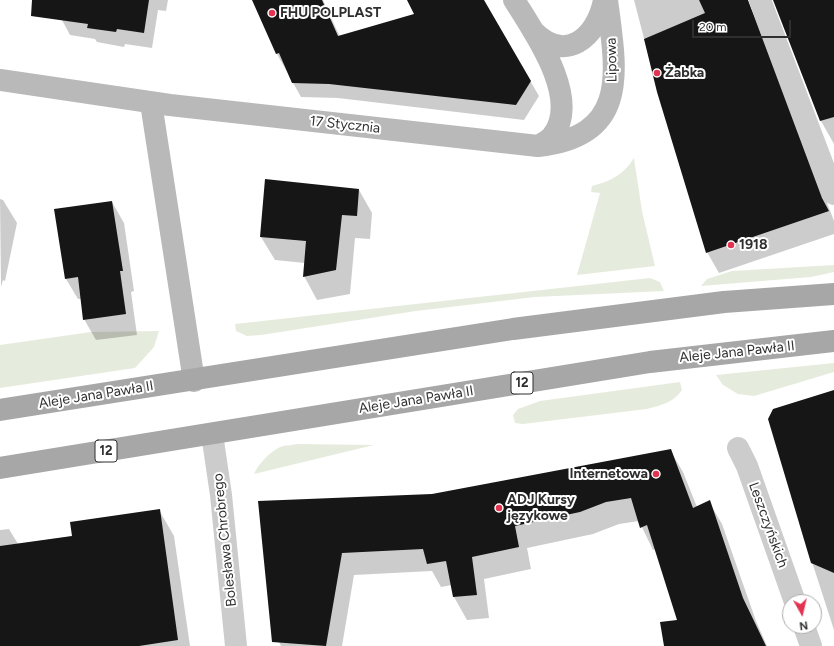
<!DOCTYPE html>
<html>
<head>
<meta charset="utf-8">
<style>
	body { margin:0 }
	#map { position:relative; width:834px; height:646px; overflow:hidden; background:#fff; font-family:Figtree,sans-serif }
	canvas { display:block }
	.north { position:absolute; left:782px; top:594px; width:40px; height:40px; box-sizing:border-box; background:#fff; border:1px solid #acacac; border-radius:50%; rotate:172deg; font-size:11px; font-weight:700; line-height:16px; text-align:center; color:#2f2f2f }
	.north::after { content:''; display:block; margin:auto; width:14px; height:18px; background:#e43351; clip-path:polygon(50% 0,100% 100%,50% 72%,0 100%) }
	.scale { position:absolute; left:692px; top:20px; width:99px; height:18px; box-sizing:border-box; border:2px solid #2f2f2f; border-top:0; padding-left:5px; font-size:12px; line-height:14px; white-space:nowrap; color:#2f2f2f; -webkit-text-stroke:3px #fff; paint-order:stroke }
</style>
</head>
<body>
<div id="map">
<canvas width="834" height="646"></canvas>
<div class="north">N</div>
<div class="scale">20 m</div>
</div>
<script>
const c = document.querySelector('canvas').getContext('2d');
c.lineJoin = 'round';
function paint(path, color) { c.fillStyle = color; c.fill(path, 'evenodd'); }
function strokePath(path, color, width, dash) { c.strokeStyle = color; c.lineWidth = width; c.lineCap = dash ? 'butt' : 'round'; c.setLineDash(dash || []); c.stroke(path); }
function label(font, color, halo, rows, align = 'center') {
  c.font = font + ' Figtree,sans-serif'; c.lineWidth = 4; c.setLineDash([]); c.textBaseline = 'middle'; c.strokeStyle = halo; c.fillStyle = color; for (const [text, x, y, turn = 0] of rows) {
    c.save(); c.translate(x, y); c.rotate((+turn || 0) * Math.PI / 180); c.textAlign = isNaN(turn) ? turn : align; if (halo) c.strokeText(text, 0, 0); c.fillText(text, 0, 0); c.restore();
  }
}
const green = new Path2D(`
	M634 158 642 211 655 266 577 275 600 193 591 192 592 186C611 181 623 175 634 158Z
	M834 265V272L811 277 701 286 707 279 732 271Z
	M650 278 660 282 664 291 535 297 416 311 261 335 247 336 236 331 235 324Z
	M159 331 154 347 135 368 0 388V345L91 332Z
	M834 363V372L754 396 738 394 723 385 716 375Z
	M680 382 682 390C673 403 661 405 647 409L523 424 515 423 513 415 518 409 540 401Z
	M299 444 374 445 254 474C258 464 270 452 280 447 286 445 293 445 299 444Z`);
const shadow = new Path2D(`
	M65 0H168L166 11 158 10 152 48 125 44 124 47 97 42 95 39 70 35 62 20Z
	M253 0H323L340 37 416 15 408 0H483L539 96 524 120 338 98 301 97 277 54Z
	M634 0H746L759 23 834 221V234L719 273 707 252 658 92Z
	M774 0H834V144L821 121Z
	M359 190 372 213 370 239 355 238 350 294 317 300 304 276 305 263 275 260 261 237Z
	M0 199 3 200 17 223 5 281 3 280 1 287Z
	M112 202 124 223 134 291 131 292 137 335 96 340 84 319 81 299H78L66 279Z
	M834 391V630L812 562Z
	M670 450 683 472 697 507 709 502 722 524 756 621 767 646H665L679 621 656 549 653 550 639 521 619 524 593 534 527 548 531 569 484 579 489 618 467 620 454 597 452 585 441 587 432 571 354 575 342 646H281L279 642 259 502 432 495Z
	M159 510 174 536 190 646H0V530L9 529 18 544 73 536Z`);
const building = new Path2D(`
	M32 0H149L144 33 117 29 116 32 87 28 88 24 31 16Z
	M252 0H322L338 36 414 14 407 0H484L531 81 516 105 329 84 292 83 279 53 276 54Z
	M699 0H748L822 198 829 211 706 253 657 92 644 39 705 13Z
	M773 0H834V117L820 121Z
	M265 179 359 189 357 216 342 215 336 270 303 277 306 241 260 237Z
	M112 201 123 271H120L126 314 83 320 78 277 65 279 54 209Z
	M834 390V573L811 563 768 419 773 409Z
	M671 449 693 508 710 500 743 598 766 646H664L660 622 677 620 647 525 640 528 631 498 606 502 580 512 515 526 519 547 472 557 477 595 453 597 446 561 427 564 423 549 342 553 326 646 272 642 258 501 432 494Z
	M160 509 178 640 139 646H0V546L72 536 70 522Z`);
const street = new Path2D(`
	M760 0 834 194
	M212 434 221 495 236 646
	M738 448 747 466 795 602
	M804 626 811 646`);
const secondary = new Path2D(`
	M514 0C534 32 581 98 553 135 550 140 543 143 538 146
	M533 31C565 64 597 38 604 0
	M0 80 170 105 538 146C631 136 616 70 607 0
	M151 103 194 381`);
const primary = new Path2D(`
	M0 410 513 329 724 302 834 294
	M0 468 650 362 834 341`);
const markers = [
	[272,13,4,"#e43351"],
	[657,73,4,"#e43351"],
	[731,245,4,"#e43351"],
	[656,474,4,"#e43351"],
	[499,508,4,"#e43351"]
];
const shields = [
	[522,383,22],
	[106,451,22]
];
const shieldNames = [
	["12",522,383],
	["12",106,451]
];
const poiNames = [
	["FHU POLPLAST",280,13],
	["Żabka",665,73],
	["1918",739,245],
	["Internetowa",648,474,"right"],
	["ADJ Kursy",507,500],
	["językowe",507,516]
];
const streetNames = [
	["Lipowa",612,60,-91],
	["17 Stycznia",345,125,6],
	["Aleje Jana Pawła II",737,352,-6],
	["Aleje Jana Pawła II",96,395,-9],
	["Aleje Jana Pawła II",416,400,-9],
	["Leszczyńskich",768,525,70],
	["Bolesława Chrobrego",225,540,-96]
];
paint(green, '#e6ecdd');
paint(shadow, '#0003');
paint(building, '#161616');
strokePath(street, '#ccc', 22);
strokePath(secondary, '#b9b9b9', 22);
strokePath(primary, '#a7a7a7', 22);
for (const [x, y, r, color] of markers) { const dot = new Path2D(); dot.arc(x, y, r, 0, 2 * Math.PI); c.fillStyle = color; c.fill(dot); strokePath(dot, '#fff', 1.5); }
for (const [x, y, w] of shields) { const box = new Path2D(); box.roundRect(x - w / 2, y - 11, w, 22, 3); c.fillStyle = '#fff'; c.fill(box); strokePath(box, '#2f2f2f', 1); }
label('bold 13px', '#2f2f2f', null, shieldNames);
label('bold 14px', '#2f2f2f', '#fff', poiNames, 'left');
label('14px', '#2f2f2f', '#fff', streetNames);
</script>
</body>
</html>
